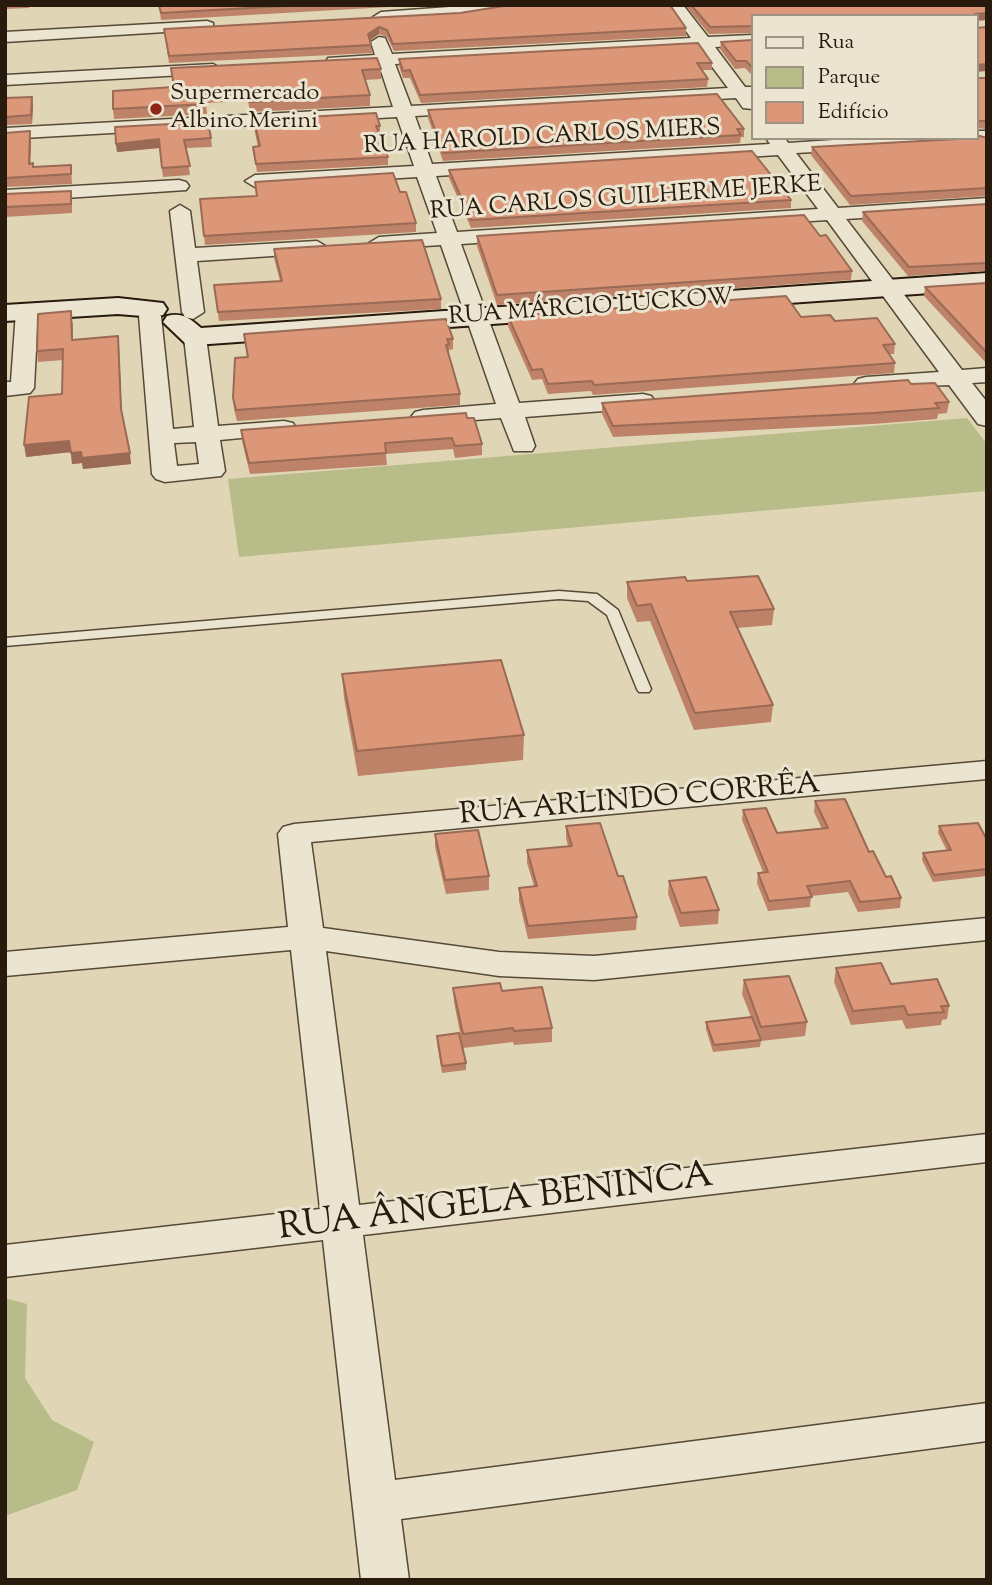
<!DOCTYPE html>
<html>
<head>
<meta charset="utf-8">
<style>
	body { margin:0 }
	#map { position:relative; width:992px; height:1585px; overflow:hidden; background:#e0d6b6; font-family:"Sorts Mill Goudy",serif }
	canvas { display:block }
	.frame { position:absolute; inset:0; border:7px solid #281a0d; pointer-events:none }
	.legend { position:absolute; left:751px; top:14px; width:228px; height:126px; box-sizing:border-box; background:#ebe4d0; border:2px solid #9d9382; margin:0; padding:9px 12px; list-style:none; font-size:21px; color:#281a0d }
	.legend li { display:flex; align-items:center; gap:14px; height:35px }
	.legend b { width:35px; border:2px solid #9d9382 }
</style>
</head>
<body>
<div id="map">
<canvas width="992" height="1585"></canvas>
<div class="frame"></div>
<ul class="legend">
<li><b style="height:9px;background:#ebe4d0"></b>Rua</li>
<li><b style="height:19px;background:#b8bc89"></b>Parque</li>
<li><b style="height:19px;background:#dc9779"></b>Edifício</li>
</ul>
</div>
<script>
const c = document.querySelector('canvas').getContext('2d');
c.lineJoin = 'round';
function paint(path, color) { c.fillStyle = color; c.fill(path, 'evenodd'); }
function strokePath(path, color, width, dash) { c.strokeStyle = color; c.lineWidth = width; c.lineCap = dash ? 'butt' : 'round'; c.setLineDash(dash || []); c.stroke(path); }
function label(font, color, halo, rows, align = 'center') {
  c.font = font + ' "Sorts Mill Goudy",serif'; c.lineWidth = 6; c.setLineDash([]); c.textBaseline = 'middle'; c.strokeStyle = halo; c.fillStyle = color; for (const [text, x, y, turn = 0] of rows) {
    c.save(); c.translate(x, y); c.rotate((+turn || 0) * Math.PI / 180); c.textAlign = isNaN(turn) ? turn : align; if (halo) c.strokeText(text, 0, 0); c.fillText(text, 0, 0); c.restore();
  }
}
const green = new Path2D(`
	M967 418 987 444V491L239 557 228 479Z
	M5 1298 27 1304 25 1378 52 1420 94 1442 77 1490 5 1516Z`);
const lane = new Path2D(`
	M559 591 597 594 618 610 651 689 649 692H639L637 689 607 615 588 601 559 599 5 646V638Z`);
const street = new Path2D(`
	M477 5H517C502 19 406 20 381 22L373 17 381 12Z
	M667 5H683L708 37 752 35V45L715 47 745 87H752V109L743 108 736 98 415 116 432 164 770 144 766 138H785L788 143 863 138H967L958 144 796 153 838 208 987 198V210L846 219 962 370 987 368V382L972 383 987 402V426L978 424 949 385 858 389 854 384 858 379 866 377 939 372 827 220 461 244 519 403 643 394 651 396 655 401 651 406 643 408 525 417 535 446 532 451H514L501 418 423 424 415 422 411 417 415 412 423 410 496 404 441 245 379 249 369 243 379 237 437 233 417 177 255 187 245 181 255 175 414 166 397 117 5 139V128L393 107 379 65 334 67 328 66 326 62 328 58 375 55 371 42 379 37 385 38 392 54 691 38ZM698 48 728 88 411 106 395 64ZM778 155 818 209 457 232 436 176Z
	M207 21 213 23V29L5 42V32Z
	M213 64 222 69 219 73 5 85V75Z
	M976 131H987V143L969 141 968 138H976Z
	M179 180 186 182 189 186 186 190 5 202V190Z
	M180 205 190 211 195 248 317 241 327 247 317 253 197 261 204 312 193 319 185 317 182 312 170 211Z
	M27 304 38 311 34 388 30 393 5 396V382H11L16 311Z
	M150 309 161 316 173 429 194 427 184 337 195 330 206 337 218 426 284 421 293 423 296 428 293 433 220 440 225 471 221 476 165 482 156 479 152 474 139 316ZM196 442 199 464 177 466 174 443Z
	M987 761V779L311 842 323 928 499 952 594 956 987 918V940L594 980 499 976 326 951 359 1205 987 1134V1162L363 1235 395 1480 987 1403V1441L401 1519 409 1580H361L323 1240 5 1277V1245L320 1209 291 950 5 976V952L288 927 278 834 283 827 294 824Z`);
const secondary = new Path2D(`
	M987 273V289L195 345 185 343 163 322 167 316C183 312 190 319 201 328Z
	M118 298 163 303 167 309 163 315 154 317 118 314 5 321V305Z`);
const wall = new Path2D(`
	M5 5H29V8L5 9Z
	M159 5H424L161 20Z
	M670 5 686 28V36L394 51 387 37 379 34 370 40 372 53 169 63 164 29Z
	M685 5H987L752 16V33L709 34Z
	M752 40V75L745 68 735 69 720 49 721 42Z
	M399 59 712 63V70H702L708 79 707 87 421 103 410 78H403L399 66Z
	M171 68 381 69V79L365 80 370 95V106L250 112 248 101 206 103 207 114 114 119 113 109 174 88Z
	M976 78H987V129L976 128Z
	M5 98 33 105 32 124 5 125Z
	M428 110 744 129V137H741L740 143 443 161 428 118Z
	M254 120 380 126V134H379L388 157V165L257 172 253 147H258L254 128Z
	M115 127 211 138 212 147 186 148 190 175 163 177 159 148 117 152Z
	M5 133 31 140 30 164 34 167 71 165 72 184 5 187Z
	M987 138V196L850 205 811 155 812 147Z
	M449 170 791 200V208L471 228 449 178Z
	M255 182 400 192 416 223V232L205 245 200 199 256 196Z
	M5 194 72 200V213L5 217Z
	M987 204V271L908 276 862 221 863 212Z
	M477 236H820L852 271 851 280 497 305 477 246Z
	M274 249 441 299V309L219 321 214 285 280 281 274 258Z
	M987 283V364L924 296 925 287Z
	M508 316 801 317 835 321 895 344 894 354H889L895 363 894 373 593 395 591 391 548 394 542 379 532 380 508 326Z
	M73 322V339L119 347 122 415 131 464 83 469 82 463 72 464 71 452 26 457 62 394 63 360 38 362 37 351Z
	M244 334 453 339V349L449 350V355L460 394V405L237 421 234 409 233 398 247 357Z
	M911 384 949 402 947 413 938 414 937 419 873 424 613 437 602 414V403Z
	M467 418 482 444V455L455 458 453 449 386 454 387 465 250 474 242 441 241 430Z
	M687 581 774 609 772 625 737 628 773 705 771 722 694 730 650 621 637 622 627 598V582Z
	M342 674 524 735 523 760 358 776 344 698Z
	M815 801 869 852 901 898 900 908 858 912 848 892 811 896 810 907 768 911 757 883 758 873 763 872 742 820 743 810 777 833 822 829 814 812Z
	M566 826 618 876 637 917 636 930 528 939 519 901V888L534 886 527 863V850L568 846 566 838Z
	M939 826 987 840V876L933 882 922 860 923 853 947 851 938 833Z
	M435 834 489 876V890L446 894 435 847Z
	M669 881 719 910 718 924 680 927 668 894Z
	M836 968 891 984 949 1006 947 1019 942 1020 941 1025 906 1029 902 1020 851 1025 834 982Z
	M744 980 807 1022 805 1036 761 1041 760 1047 713 1052 706 1029V1022L751 1017 742 994Z
	M453 988 502 991 552 1028V1042L514 1045 513 1042 463 1048 454 1002Z
	M437 1036 466 1063V1070L442 1073 437 1043Z`);
const shadedWall = new Path2D(`
	M987 13V20L976 21V16H975V14Z
	M379 27V34L369 41 368 34Z
	M987 64V71L976 72V65Z
	M32 97 33 105 32 124 31 115Z
	M30 131 31 140 30 173 29 164Z
	M159 139V148L117 152 116 144Z
	M118 336 119 347 122 420 121 409Z
	M69 441 71 452 26 457 24 445Z
	M81 452 130 453 131 464 83 469 82 463 72 464 71 453Z`);
const building = new Path2D(`
	M159 5H302L161 13Z
	M670 5 686 28 393 44 387 30 379 27 368 34 371 45 169 56 164 29 460 13 510 5Z
	M691 5H987V13L975 14V16H752V26L710 27Z
	M987 27V64L976 65V28Z
	M752 40V67L746 61H736L721 42Z
	M698 43 712 63H697L708 79 420 95 410 70 403 71 399 59Z
	M377 58 381 69 362 70 370 95 250 102 247 90 204 93 206 104 113 109V91L174 87 171 68Z
	M976 78H987V121H977L976 123Z
	M717 94 744 129H737L741 135 443 153 428 110Z
	M32 97 31 115 5 117V98Z
	M376 113 380 126H376L388 157 256 164 253 147 260 146 254 120Z
	M208 122 211 138 184 140 190 166 162 168 159 139 116 144 115 127Z
	M30 131 29 164 33 163V167L71 165V174L5 178V133Z
	M976 135 987 138V188L851 196 812 147 976 138Z
	M752 151 791 200 471 220 449 170Z
	M393 173 400 192H406L416 223 204 236 200 199 257 196 255 182Z
	M71 191V204L5 207V194Z
	M987 204V263L909 267 863 212Z
	M804 215 820 236 826 235 852 271 497 295 477 236Z
	M422 240 441 299 218 312 214 285 282 281 274 249Z
	M987 283V353L925 287Z
	M786 296 801 317 830 315 835 321 877 318 895 344 883 345 895 363 594 385 592 381 548 384 542 369 532 370 508 316Z
	M71 311 72 340 118 336 121 409 130 453 82 458 81 452 71 453 69 441 24 445 29 397 62 394 63 349 37 351 38 314Z
	M446 319 453 339H447L449 344 446 345 460 394 236 410 233 398 235 358 248 357 244 334Z
	M908 380 911 384 935 383 949 402 935 403 939 408 874 413 613 426 602 403Z
	M466 413 467 418H474L482 444 455 446 452 438 385 443 386 453 249 463 241 430Z
	M758 576 774 609 730 612 773 705 695 713 651 604 637 606 627 582 685 577 687 581Z
	M501 660 524 735 357 751 342 674Z
	M845 799 869 852 873 851 886 877 891 876 901 898 860 902 850 881 807 886 812 897 769 901 758 873 768 872 743 810 766 808 777 833 828 828 815 801Z
	M600 823 618 876H623L637 917 528 926 519 888 537 886 527 850 572 846 566 826Z
	M978 823 987 840V869L934 875 923 853 951 850 939 826Z
	M478 830 489 876 445 880 435 834Z
	M706 877 719 910 681 913 669 881Z
	M881 963 891 984 937 979 949 1006H941L944 1012 908 1015 904 1006 853 1011 836 968Z
	M789 976 807 1022 761 1027 744 980Z
	M500 983 502 991 542 987 552 1028 514 1031 513 1028 463 1034 453 988Z
	M752 1017 761 1040 714 1045 706 1022Z
	M459 1033 466 1063 442 1066 437 1036Z`);
const markers = [
	[156,109,7,"#8f2418"]
];
const farPoinames = [
	["Supermercado",170,95],
	["Albino Merini",170,123]
];
const farStreetnames = [
	["RUA HAROLD CARLOS MIERS",542,139,-3],
	["RUA CARLOS GUILHERME JERKE",626,200,-4],
	["RUA MÁRCIO LUCKOW",591,309,-4]
];
const streetNames = [
	["RUA ARLINDO CORRÊA",640,802,-5]
];
const nearStreetnames = [
	["RUA ÂNGELA BENINCA",496,1205,-7]
];
paint(green, '#b8bc89');
strokePath(lane, '#564937', 3);
strokePath(street, '#564937', 3);
strokePath(secondary, '#281a0d', 4);
paint(lane, '#ebe4d0');
paint(street, '#ebe4d0');
paint(secondary, '#ebe4d0');
paint(wall, '#bd8268');
paint(shadedWall, '#9a6a55');
paint(building, '#dc9779');
strokePath(building, '#9a6a55', 2);
for (const [x, y, r, color] of markers) { const dot = new Path2D(); dot.arc(x, y, r, 0, 2 * Math.PI); c.fillStyle = color; c.fill(dot); strokePath(dot, '#ebe4d0', 2.5); }
label('24px', '#281a0d', '#ebe4d0', farPoinames, 'left');
label('24px', '#281a0d', '#ebe4d0', farStreetnames);
label('30px', '#281a0d', '#ebe4d0', streetNames);
label('37px', '#281a0d', '#ebe4d0', nearStreetnames);
</script>
</body>
</html>
